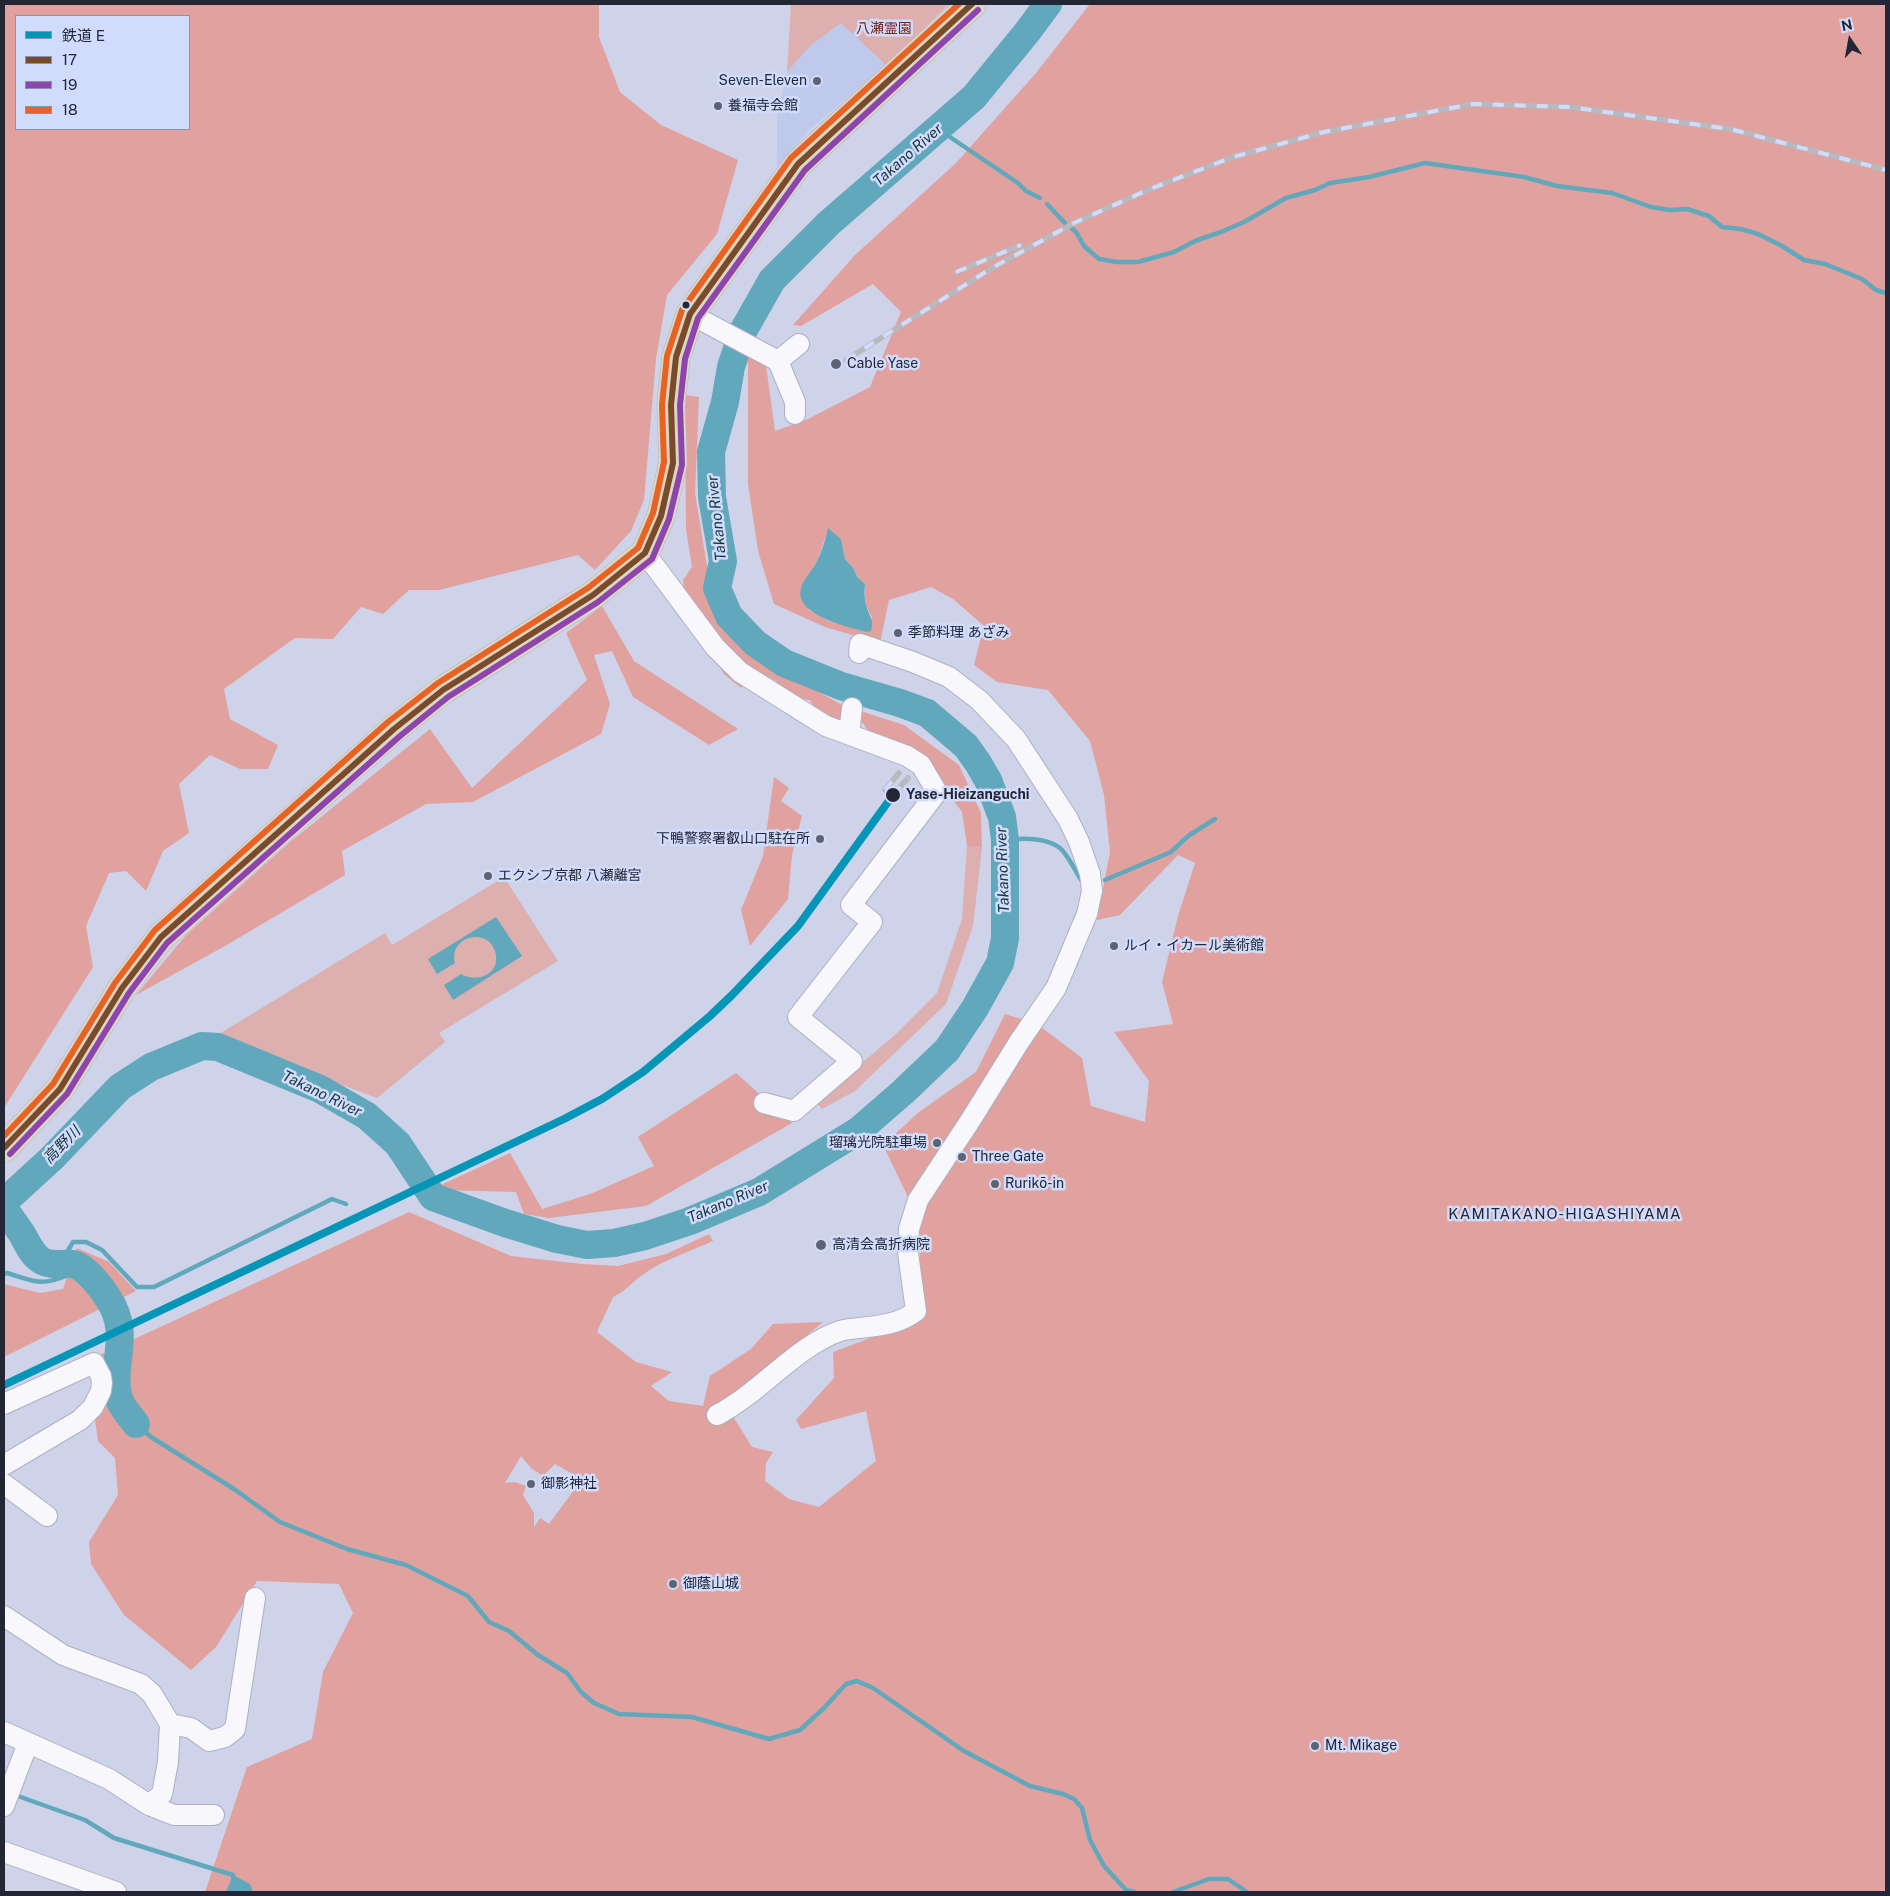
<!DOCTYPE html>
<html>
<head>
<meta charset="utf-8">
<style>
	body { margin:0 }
	#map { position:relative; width:1890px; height:1896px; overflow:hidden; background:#ced3e9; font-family:"Public Sans","Noto Sans JP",sans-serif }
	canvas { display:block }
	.frame { position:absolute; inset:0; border:5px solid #222635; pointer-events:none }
	.legend { position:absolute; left:15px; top:15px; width:175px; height:115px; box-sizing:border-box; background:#d1dbfb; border:1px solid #8b93ac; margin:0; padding:6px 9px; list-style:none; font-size:15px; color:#222635 }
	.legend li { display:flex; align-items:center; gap:10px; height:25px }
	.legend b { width:25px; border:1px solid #8b93ac }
	.north { position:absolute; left:1825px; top:15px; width:50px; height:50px; -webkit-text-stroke:4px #d1dbfb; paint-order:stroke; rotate:348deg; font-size:14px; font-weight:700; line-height:20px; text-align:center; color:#222635 }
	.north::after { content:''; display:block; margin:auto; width:18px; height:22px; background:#222635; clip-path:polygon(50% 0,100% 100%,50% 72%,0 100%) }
</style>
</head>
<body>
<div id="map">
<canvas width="1890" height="1896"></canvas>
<div class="frame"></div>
<ul class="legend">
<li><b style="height:6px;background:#0595b7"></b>鉄道 E</li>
<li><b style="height:6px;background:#7a4b2a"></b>17</li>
<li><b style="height:6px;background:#8e44ad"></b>19</li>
<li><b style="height:6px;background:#e86223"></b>18</li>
</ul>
<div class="north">N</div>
</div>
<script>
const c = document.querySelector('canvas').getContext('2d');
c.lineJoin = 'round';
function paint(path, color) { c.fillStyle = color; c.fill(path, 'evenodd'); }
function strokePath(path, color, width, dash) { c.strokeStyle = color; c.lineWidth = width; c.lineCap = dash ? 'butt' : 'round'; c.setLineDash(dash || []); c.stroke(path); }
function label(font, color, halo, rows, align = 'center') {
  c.font = font + ' "Public Sans","Noto Sans JP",sans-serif'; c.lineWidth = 5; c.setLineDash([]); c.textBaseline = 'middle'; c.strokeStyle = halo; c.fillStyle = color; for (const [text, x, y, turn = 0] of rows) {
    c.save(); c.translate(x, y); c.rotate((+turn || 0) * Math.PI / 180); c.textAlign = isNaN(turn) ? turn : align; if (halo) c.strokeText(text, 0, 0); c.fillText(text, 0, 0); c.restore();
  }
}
const built = new Path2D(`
	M841 22 886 65 808 131 777 168V116L787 72 811 45Z`);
const green = new Path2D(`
	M791 4H949L886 65 841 23 811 45 787 72Z
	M967 846 982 848 973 926 946 1004 855 1091 822 1109 816 1102 896 1034 937 993 962 919Z
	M504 877 558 961 439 1033 445 1042 377 1098 214 1037 385 933 392 945Z`);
const forest = new Path2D(`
	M4 4H599V37L620 92 661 125 738 160 717 234 667 295 656 359 644 500 631 531 595 570 578 555 439 590H409L383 614 361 607 333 639 295 638 224 689 230 719 278 745 268 769H240L210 755 179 784 189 833 163 851 146 891 126 871 109 873 86 926 93 967 4 1108ZM189 16V129H16V16Z
	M1090 4H1886V1892H205L247 1767 312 1739 323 1672 353 1613 339 1584 257 1581 216 1647 191 1670 124 1615 91 1564 89 1542 118 1495 115 1458 98 1441 91 1389V1359L409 1212 511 1256 582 1264 618 1266 666 1254 709 1234 713 1241C689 1252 662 1260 641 1276 630 1284 626 1291 613 1297L597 1332 636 1362 672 1372 651 1386 669 1401 703 1406 710 1376 751 1349 773 1324 823 1322 757 1376 735 1400 734 1418 752 1447 773 1452 766 1463 765 1481 789 1499 819 1507 876 1461 866 1411 801 1429 796 1420 834 1378 833 1352 921 1319 919 1220 883 1145 919 1112 976 1072 1005 1014 1037 1024 1082 1058 1091 1106 1145 1122 1149 1081 1114 1032 1173 1024 1162 982 1178 916 1195 863 1178 855 1120 915 1097 920 1110 852 1104 795 1090 741 1048 690 997 682 974 665 984 626 953 599 931 587 889 600 880 643 825 627 774 604 758 551 748 484V356L766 365 775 431 806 420 870 387 901 312 873 284 801 326 793 325 855 255 956 163 1036 73ZM827 533 841 539 845 559 854 569 857 577 865 584C864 596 865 606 872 617L866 632 829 621 809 610 801 588 817 561ZM521 1456 531 1468 543 1476 555 1464 582 1479 549 1524 540 1518 534 1527V1513L523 1495 526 1486 515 1482 505 1483Z
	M685 395 699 397 695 493 707 566 725 617 759 658 842 705 904 725 959 765 981 813 982 848 967 846 962 812 920 756 873 737 856 714 840 723 818 713 810 700 790 698 779 692 776 681 754 670 741 688 724 674 713 655 722 645 707 619 685 601 683 580 692 567 686 529Z
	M602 606 634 661 738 729 709 745 633 697 612 651 594 655 610 704 601 734 473 802 426 804 342 851 345 875 225 946 136 995 186 935 290 842 430 729 472 788 587 680 566 633Z
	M774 777 789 788 781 801 802 816 792 855 788 899 750 946 741 910 763 856Z
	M736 1073 792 1123 646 1206 549 1218 524 1214 516 1192 442 1190 441 1185 510 1153 542 1209 590 1194 654 1166 638 1137Z
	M77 1248 109 1262 136 1291 4 1357V1284L40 1293 63 1289Z`);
const water = new Path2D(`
	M828 528 841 539 845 559 854 569 857 577 865 584C864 592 864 600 867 608 870 617 874 621 871 631L866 632C849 627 793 615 801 588 804 578 813 570 817 561 822 551 826 538 828 528Z
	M496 917 522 956 453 1000 444 985 461 974C478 984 502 973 495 951 487 926 448 937 455 963L437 974 428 959Z
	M233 1875 250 1884 253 1892H226Z`);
const stream = new Path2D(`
	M938 129 1018 183 1026 191 1040 198
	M1047 204 1065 223
	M1068 225 1076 232 1084 246 1099 259 1117 262H1138L1174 252 1195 241 1221 232 1244 222 1286 198 1315 190 1330 183 1369 177 1425 163 1524 177 1557 186 1612 193 1651 207 1670 210 1687 209 1709 216 1722 227 1741 229 1758 234 1782 246 1804 260 1825 264 1862 279 1876 290 1886 293
	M1005 840C1022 838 1049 837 1062 850 1070 859 1076 872 1083 883
	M1105 880 1171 852 1188 836 1215 819
	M4 1274 7 1273C33 1281 41 1287 68 1275L67 1252 73 1242H86L102 1250 137 1287H154L332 1199 346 1204
	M136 1424 151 1437 234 1489 280 1522 347 1549 406 1565 468 1596 489 1622 509 1631 538 1655 567 1673 581 1692 594 1703 619 1714 692 1717 769 1739 800 1730 824 1708 846 1684 857 1681 873 1688 964 1751 1030 1786 1063 1794 1074 1799 1082 1808 1090 1840 1104 1866 1126 1890 1134 1892
	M15 1795 85 1820 114 1838 233 1875 236 1892
	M1173 1892 1209 1879H1228L1247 1892`);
const river = new Path2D(`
	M4 1202 52 1158 120 1087 151 1067 202 1046 218 1047 320 1089 367 1116 398 1144 433 1197 505 1223 557 1239 587 1245 614 1243 645 1236 690 1221 759 1192 858 1131 903 1092 947 1050 975 1008 1000 963 1005 938V840L1002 817 988 780 978 763 966 746 927 713 900 703 841 686 784 663 755 643 729 616 717 588 723 561 712 497 711 452 725 402 731 367 742 333 772 280 829 223 974 97 1028 31 1048 4
	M4 1208C10 1217 16 1225 22 1234 28 1244 31 1254 42 1261 51 1266 62 1263 72 1264 84 1265 102 1288 108 1298 133 1335 109 1364 119 1399 123 1409 130 1416 136 1424`);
const minor = new Path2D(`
	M690 314 778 361 795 402V414
	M778 361 799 344
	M645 553 715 647 740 672 826 726 907 756 921 765 937 792 851 905 872 922 798 1017 852 1061 794 1111 764 1103
	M849 734 852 708
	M4 1404 94 1363 101 1376 102 1383 101 1391 93 1407 80 1420 4 1465
	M717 1415C760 1393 796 1346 840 1331 846 1329 853 1329 859 1328 879 1326 900 1324 916 1311L908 1253 909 1229 918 1200 970 1121 1019 1042 1056 988 1087 914 1092 891 1090 874 1079 842 1068 819 1016 739 979 700 949 677 913 662 860 644 859 653
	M4 1484 47 1516
	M4 1616 63 1655 141 1684 152 1694 170 1724 168 1762 162 1794 149 1805 109 1779 4 1732
	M170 1724 191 1728 209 1741 225 1737 235 1729 255 1598
	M149 1805 174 1815H214
	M4 1806 28 1743
	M4 1852 116 1892`);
const highway = new Path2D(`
	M4 1148 60 1089 122 988 161 937 394 729 443 690 593 595 645 553 661 516 673 463 671 405 676 357 690 314 798 164 972 4`);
const rail = new Path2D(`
	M956 272 1021 245
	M846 360 992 268 1074 223 1150 189 1233 157 1324 132 1473 104 1570 107 1730 129 1886 170
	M885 790 899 773
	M893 795 908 778`);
const bus1 = new Path2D(`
	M4 1148 60 1089 122 988 161 937 394 729 443 690 593 595 645 553 661 516 673 463 671 405 676 357 690 314 798 164 972 4`);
const bus2 = new Path2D(`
	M10 1154 67 1094 129 993 167 943 400 736 448 697 598 602 652 559 669 519 682 465 680 405 685 359 698 318 805 170 978 10`);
const bus3 = new Path2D(`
	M4 1136 53 1084 115 983 155 930 388 722 438 683 588 588 638 548 653 513 664 462 662 405 667 356 682 310 791 158 959 4`);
const rail1 = new Path2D(`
	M4 1385 564 1119 602 1099 643 1072 710 1016 732 995 798 926 893 795`);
const markers = [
	[817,81,5,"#5e6374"],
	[718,106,5,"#5e6374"],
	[686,305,4.5,"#222635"],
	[836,364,6,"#5e6374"],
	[898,633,5,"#5e6374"],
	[893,795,8,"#222635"],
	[820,839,5,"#5e6374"],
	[488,876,5,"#5e6374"],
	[1114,946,5,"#5e6374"],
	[937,1143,5,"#5e6374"],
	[962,1157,5,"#5e6374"],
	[995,1184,5,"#5e6374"],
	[821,1245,6,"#5e6374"],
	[531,1484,5,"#5e6374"],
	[673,1584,5,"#5e6374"],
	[1315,1746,5,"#5e6374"]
];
const parkNames = [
	["八瀬霊園",884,29]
];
const poiNames = [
	["Seven-Eleven",807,81,"right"],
	["養福寺会館",728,106],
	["Cable Yase",847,364],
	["季節料理 あざみ",908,633],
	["下鴨警察署叡山口駐在所",810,839,"right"],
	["エクシブ京都 八瀬離宮",498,876],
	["ルイ・イカール美術館",1124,946],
	["瑠璃光院駐車場",927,1143,"right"],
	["Three Gate",972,1157],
	["Rurikō-in",1005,1184],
	["高清会高折病院",832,1245],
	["御影神社",541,1484],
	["御蔭山城",683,1584],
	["Mt. Mikage",1325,1746]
];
const stopNames = [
	["Yase-Hieizanguchi",906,795]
];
const waterNames = [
	["Takano River",908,155,-41],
	["Takano River",717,518,-96],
	["Takano River",1003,870,-92],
	["Takano River",322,1094,26],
	["高野川",62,1145,-45],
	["Takano River",728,1202,-23]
];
const neighbourhoodNames = [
	["KAMITAKANO-HIGASHIYAMA",1565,1214]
];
paint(built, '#bfc9ec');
paint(green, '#ddafaf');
paint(forest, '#e1a19e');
paint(water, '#61a8bc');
strokePath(stream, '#61a8bc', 4.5);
strokePath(river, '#61a8bc', 28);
strokePath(minor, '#acb0c1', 22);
strokePath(highway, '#b1b4bf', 29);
strokePath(minor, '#f8f8fc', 20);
strokePath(highway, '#dcd7c5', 28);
strokePath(rail, '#b7b9be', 5.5);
strokePath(rail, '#d1dbfb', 4, [11]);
strokePath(bus1, '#7a4b2a', 6);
strokePath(bus2, '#8e44ad', 6);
strokePath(bus3, '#e86223', 6);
strokePath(rail1, '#0595b7', 8);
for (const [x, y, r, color] of markers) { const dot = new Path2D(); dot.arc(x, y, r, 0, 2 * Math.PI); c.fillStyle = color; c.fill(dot); strokePath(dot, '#d1dbfb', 2); }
label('14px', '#712517', '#d1dbfb', parkNames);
label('14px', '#222635', '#d1dbfb', poiNames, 'left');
label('bold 14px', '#222635', '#d1dbfb', stopNames, 'left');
label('italic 15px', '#18363c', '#d1dbfb', waterNames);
c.letterSpacing = '1px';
label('15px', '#222635', '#d1dbfb', neighbourhoodNames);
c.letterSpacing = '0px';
</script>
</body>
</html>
